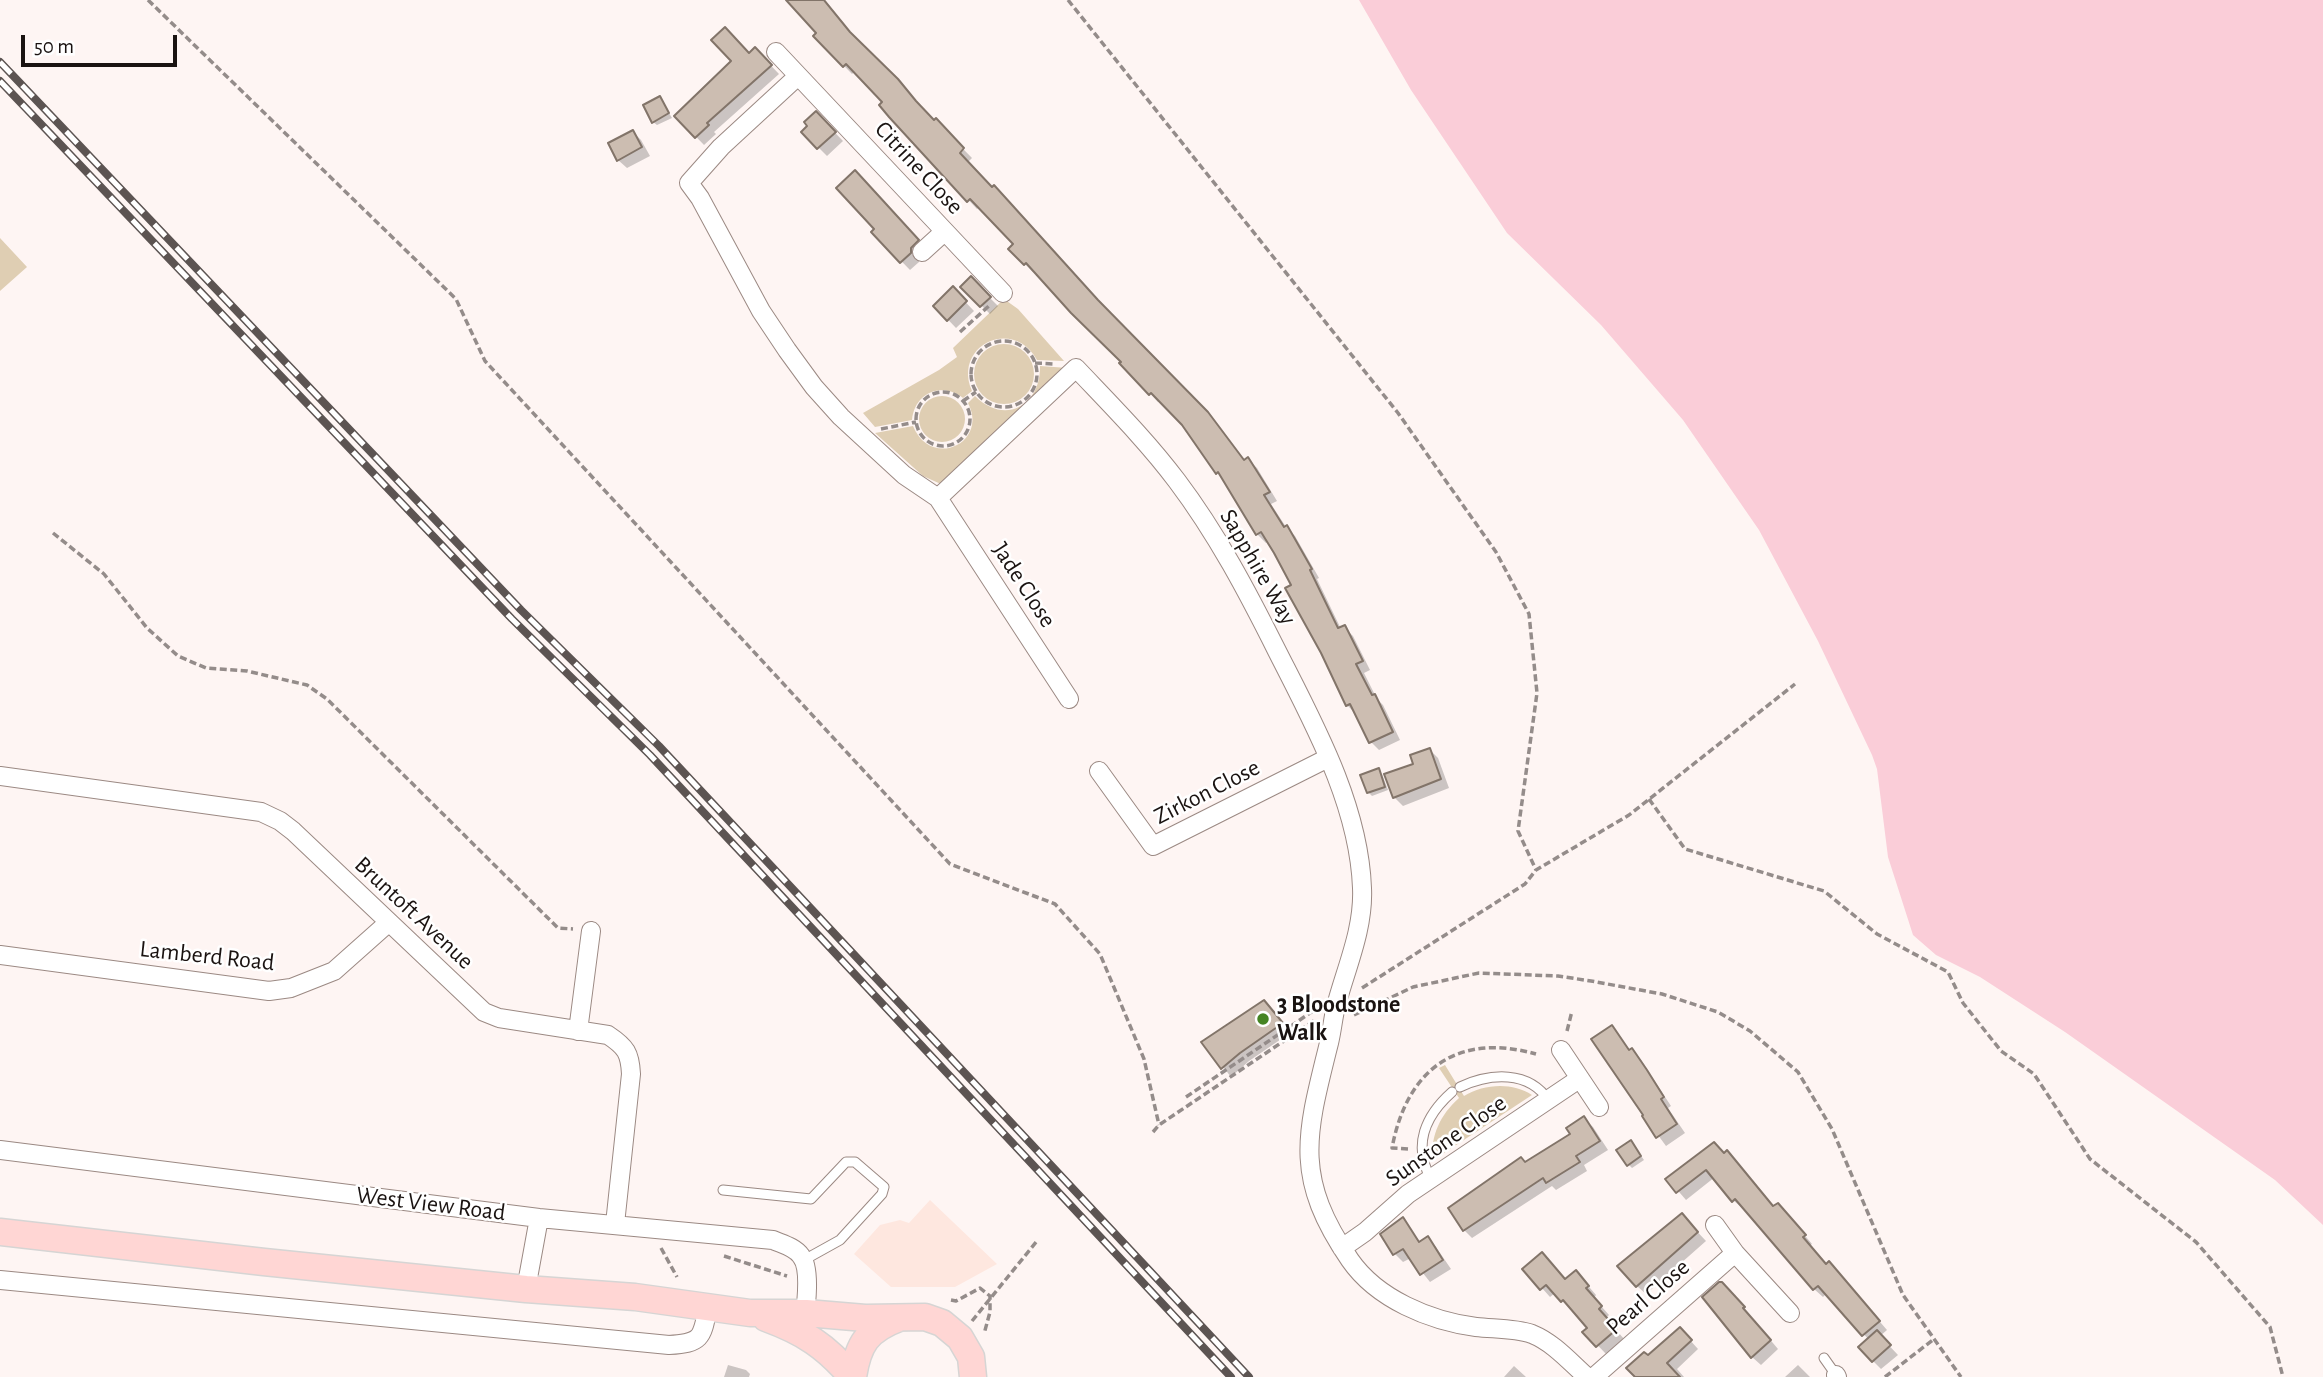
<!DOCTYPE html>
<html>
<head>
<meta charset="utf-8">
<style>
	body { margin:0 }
	#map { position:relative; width:2323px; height:1377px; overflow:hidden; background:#fef5f3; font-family:"Alegreya Sans",sans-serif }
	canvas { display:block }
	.scale { position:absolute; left:21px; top:35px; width:156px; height:32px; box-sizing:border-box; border:4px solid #1a1311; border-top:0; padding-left:9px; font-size:21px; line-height:24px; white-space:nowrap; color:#1a1311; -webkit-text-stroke:5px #fff; paint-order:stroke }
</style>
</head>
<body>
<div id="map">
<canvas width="2323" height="1377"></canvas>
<div class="scale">50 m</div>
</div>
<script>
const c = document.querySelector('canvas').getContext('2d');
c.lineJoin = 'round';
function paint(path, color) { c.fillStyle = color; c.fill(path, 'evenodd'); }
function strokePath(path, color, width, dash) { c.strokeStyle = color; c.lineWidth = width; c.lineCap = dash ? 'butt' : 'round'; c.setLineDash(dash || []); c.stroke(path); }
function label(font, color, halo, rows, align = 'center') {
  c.font = font + ' "Alegreya Sans",sans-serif'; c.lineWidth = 5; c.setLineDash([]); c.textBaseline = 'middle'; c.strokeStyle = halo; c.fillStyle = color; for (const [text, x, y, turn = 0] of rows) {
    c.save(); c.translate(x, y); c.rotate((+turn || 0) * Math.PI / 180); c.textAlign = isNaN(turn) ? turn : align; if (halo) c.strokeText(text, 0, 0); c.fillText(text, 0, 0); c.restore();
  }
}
const built = new Path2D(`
	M930 1200 997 1264 955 1287H891L854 1254 880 1225 900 1220 909 1223Z`);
const green = new Path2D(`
	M0 238 27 267 0 291Z
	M1004 299 1018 309 1064 361 1037 360C1013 316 952 346 972 391L963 398C942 382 915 392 912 420L875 427 863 413 939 370 957 357 953 348Z
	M974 374a30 30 0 1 1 60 0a30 30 0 1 1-60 0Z
	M1040 366 1068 368 943 485 923 476 875 433 913 426C931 470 989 443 968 403L975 396C1005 426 1041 405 1040 366Z
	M919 419a23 23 0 1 1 46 0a23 23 0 1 1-46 0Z
	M1445 1065 1464 1096C1484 1084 1512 1082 1532 1095L1432 1161C1431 1135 1440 1115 1459 1098L1439 1068Z`);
const water = new Path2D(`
	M1359 0H2323V1225L2275 1180 2065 1032 1980 977 1936 955 1913 935 1888 857 1877 769 1872 755 1818 641 1759 530 1683 420 1601 325 1507 233 1411 90Z`);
const shadow = new Path2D(`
	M788 0H822L858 42 972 158 967 163 1245 462 1248 460 1257 468 1277 501 1271 504 1286 527 1295 536 1319 578 1317 579 1341 629 1344 627 1353 636 1370 670 1364 673 1377 699 1383 705 1400 740 1379 750 1371 742 1356 714 1347 705 1293 586 1268 541 1266 543 1257 534 1224 479 1183 424 1160 400 1158 402 1150 393 1123 362 1035 270 1033 272 1025 264 1016 244 980 206 977 209 942 172 885 102 855 71 852 74 815 36 818 33Z
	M755 49 779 74 714 132 716 134 704 145 676 116Z
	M660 98 672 118 657 125 653 122Z
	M816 113 843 141 827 156 803 132Z
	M633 132 641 140 650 156 627 168 618 160Z
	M863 180 926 249 919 257V262L910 270 873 232 876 229Z
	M971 279 998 306 990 314 963 287Z
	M953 289 974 311 956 328 935 306Z
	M1430 750 1438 758 1449 788 1403 806 1394 797Z
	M1378 770 1382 774 1388 790 1372 796 1368 792Z
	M1272 1011 1290 1033 1249 1061 1231 1077 1204 1042Z
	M1611 1027 1630 1051 1632 1050 1640 1059 1671 1106 1668 1108 1685 1133 1666 1146 1644 1116Z
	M1584 1119 1593 1127 1608 1150 1584 1165 1587 1171 1556 1190 1552 1186 1472 1238 1464 1230 1525 1164 1572 1134Z
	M1714 1144 1774 1208 1786 1213 1812 1244 1809 1246 1827 1266 1837 1272 1887 1330 1880 1336 1898 1355 1881 1369 1873 1361 1869 1340 1827 1293 1823 1297 1814 1289 1744 1207 1742 1208 1733 1200 1715 1177 1686 1200 1668 1179Z
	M1634 1146 1644 1160 1632 1168 1628 1164Z
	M1402 1220 1421 1243 1428 1238 1436 1247 1451 1269 1430 1282 1411 1258 1403 1262 1395 1254 1382 1235Z
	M1690 1224 1706 1241 1646 1294 1637 1286Z
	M1525 1269 1566 1281H1584L1596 1295 1594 1298 1609 1315 1606 1318 1624 1339 1606 1354 1585 1332 1590 1328 1572 1307 1570 1309 1555 1293 1550 1297Z
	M1730 1292 1778 1349 1761 1365 1752 1357Z
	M1680 1329 1698 1349 1677 1369 1684 1377H1638L1648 1358Z
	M728 1365 746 1370 750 1374 749 1377H724Z
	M1798 1365 1810 1377H1785Z
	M1514 1366 1526 1377H1504Z`);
const building = new Path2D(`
	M786 0H824L850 32 898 79 916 101 934 120 936 118 964 148 960 153 992 187 994 185 1098 300 1208 412 1244 460 1248 457 1270 492 1264 495 1284 527 1287 525 1312 569 1310 570 1338 628 1345 625 1363 661 1356 664 1372 695 1375 694 1393 732 1369 743 1350 704 1346 706 1321 653 1285 588 1291 585 1274 553 1261 532 1256 535 1218 472 1216 474 1182 425 1151 393 1149 395 1119 363 1121 362 1071 313 1026 263 1024 265 1008 249 1013 244 970 199 967 202 889 117 879 105 882 102 846 64 843 67 813 36 816 33Z
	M725 27 749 53 755 47 772 65 707 123 709 125 695 138 674 116 731 61 711 40Z
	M660 96 669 113 652 123 643 105Z
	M816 111 836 132 817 149 801 132 807 126 804 122Z
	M633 130 642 147 617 161 608 143Z
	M855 170 919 240 911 248V253L900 263 871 232 874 229 836 188Z
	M971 276 991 297 980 307 960 287Z
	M953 286 967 301 947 321 933 306Z
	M1430 748 1441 779 1393 798 1384 774 1413 764 1410 755Z
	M1379 768 1385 787 1367 793 1360 775Z
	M1264 1000 1283 1023 1240 1053 1221 1069 1201 1042Z
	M1612 1025 1629 1050 1632 1048 1647 1070 1664 1097 1661 1099 1677 1124 1656 1138 1642 1116 1643 1115 1591 1039Z
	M1584 1116 1600 1141 1576 1156 1580 1162 1546 1183 1543 1178 1463 1231 1448 1208 1521 1157 1525 1162 1570 1134 1566 1128Z
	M1631 1140 1641 1156 1627 1166 1616 1150Z
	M1714 1142 1724 1153 1727 1150 1773 1206 1778 1203 1806 1235 1803 1237 1826 1264 1829 1261 1880 1321 1862 1336 1818 1286 1813 1290 1735 1199 1732 1202 1706 1170 1676 1193 1665 1179Z
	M1682 1213 1698 1232 1636 1287 1617 1266Z
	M1403 1217 1419 1242 1428 1236 1443 1260 1420 1275 1403 1249 1393 1255 1380 1234Z
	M1542 1252 1565 1279 1576 1270 1589 1286 1586 1288 1602 1306 1599 1309 1617 1329 1596 1347 1582 1332 1587 1328 1563 1300 1561 1302 1546 1285 1540 1290 1522 1269Z
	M1719 1282H1722L1745 1307 1743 1308 1771 1340 1751 1358 1702 1297Z
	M1680 1327 1692 1340 1667 1363 1680 1377H1635L1626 1368 1644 1352 1648 1355Z
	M1877 1330 1891 1345 1872 1362 1858 1347Z`);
const path = new Path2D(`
	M148 0 456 299 485 361 950 864 1055 904 1100 954 1144 1059 1159 1125
	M1068 0 1398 413 1496 552 1529 614 1537 693 1518 831 1536 870
	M960 332 991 304
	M971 374a33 33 0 1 1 66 0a33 33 0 1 1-66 0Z
	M1035 363 1054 364
	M916 419a27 27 0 1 1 54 0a27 27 0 1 1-54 0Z
	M963 401 976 392
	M881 429 916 422
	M53 533 104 574 147 628 178 656 206 668 247 671 307 685 327 699 558 928 573 929
	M1649 799 1685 849 1824 891 1877 934 1948 972 1963 1003 2001 1051 2034 1074 2090 1159 2196 1242 2270 1327 2283 1377
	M1362 988 1525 884 1536 870 1629 815 1795 684
	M1354 1015 1413 987 1479 973 1558 976 1591 981 1662 994 1718 1012 1750 1031 1798 1072 1832 1129 1903 1295 1961 1377
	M1567 1031 1572 1011
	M1186 1097 1316 1009
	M1153 1132 1159 1125 1315 1020
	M1408 1149 1392 1148C1407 1069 1457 1032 1536 1054
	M661 1248 677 1277
	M724 1256 787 1276
	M951 1300 956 1301 980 1288 990 1296V1312L984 1334
	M972 1321 1037 1241
	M1885 1377 1934 1339`);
const lane = new Path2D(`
	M1460 1087C1490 1073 1529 1070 1549 1101
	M1431 1179C1412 1145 1426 1115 1452 1092
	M723 1190 811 1199 846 1162H855L884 1187 882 1194 840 1240 804 1260
	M1824 1358 1836 1375`);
const street = new Path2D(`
	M776 52 1003 293
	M798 76 721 147 689 183 700 198 761 311 787 350 814 387 841 417 904 475 938 498 1069 699
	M922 252 944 232
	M938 498 1076 368C1111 405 1147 441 1177 481 1217 534 1248 593 1277 651 1314 724 1359 805 1362 888 1364 929 1346 968 1336 1006 1333 1018 1332 1031 1329 1043 1306 1135 1293 1177 1350 1260 1377 1299 1430 1321 1476 1327 1494 1329 1515 1328 1532 1334 1554 1343 1570 1362 1587 1377
	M1099 771 1153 846 1328 758
	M0 776 261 812 280 821 293 831 484 1012 499 1018 608 1035C626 1047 630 1053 631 1074L615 1224
	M0 955 269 991 291 988 334 971 388 923
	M578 1031 591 931
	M1561 1050 1599 1107
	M0 1150 539 1218 773 1240C782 1244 795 1247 801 1256 811 1268 806 1307 804 1322
	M1715 1225 1735 1253
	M1342 1248 1365 1232 1408 1194 1579 1079
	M0 1280 669 1345C702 1343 702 1338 708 1307
	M526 1289 539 1218
	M1836 1375 1837 1377
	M1594 1377 1735 1253 1790 1313`);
const primary = new Path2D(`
	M0 1232 264 1262 526 1289 635 1297 750 1313H806L865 1318 925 1317 942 1323 960 1338 971 1357 973 1377
	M766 1318C804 1332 826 1346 852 1377
	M853 1377C858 1344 867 1330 899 1318`);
const rail = new Path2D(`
	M0 62 521 610 659 746 1249 1377
	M0 81 512 619 650 755 1231 1377`);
const markers = [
	[1263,1019,7,"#458423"]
];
const streetNames = [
	["Citrine Close",919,168,47],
	["Sapphire Way",1258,567,60],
	["Jade Close",1024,585,57],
	["Zirkon Close",1207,792,-27],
	["Bruntoft Avenue",414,913,43],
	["Lamberd Road",207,956,6],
	["Sunstone Close",1446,1141,-35],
	["West View Road",431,1204,7],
	["Pearl Close",1648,1297,-41]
];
const poiNames = [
	["3 Bloodstone",1277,1005],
	["Walk",1277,1033]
];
paint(built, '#fee7df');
paint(green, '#dfceb3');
paint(water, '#facdd8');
paint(shadow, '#0003');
paint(building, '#ccbdb1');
strokePath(building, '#827469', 2);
strokePath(lane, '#9b8983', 11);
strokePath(street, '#9b8983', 20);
strokePath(primary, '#d6d5d4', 29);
strokePath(path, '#948c8a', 3.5, [7, 3.5]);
strokePath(lane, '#fff', 9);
strokePath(street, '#fff', 18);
strokePath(primary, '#ffd6d4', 26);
strokePath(rail, '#5c5452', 8);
strokePath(rail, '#fff', 5, [16]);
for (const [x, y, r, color] of markers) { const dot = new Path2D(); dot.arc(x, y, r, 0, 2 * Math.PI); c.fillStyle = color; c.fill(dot); strokePath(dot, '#fff', 2.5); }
label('24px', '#1a1311', '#fff', streetNames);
label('bold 24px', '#1a1311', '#fff', poiNames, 'left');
</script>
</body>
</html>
